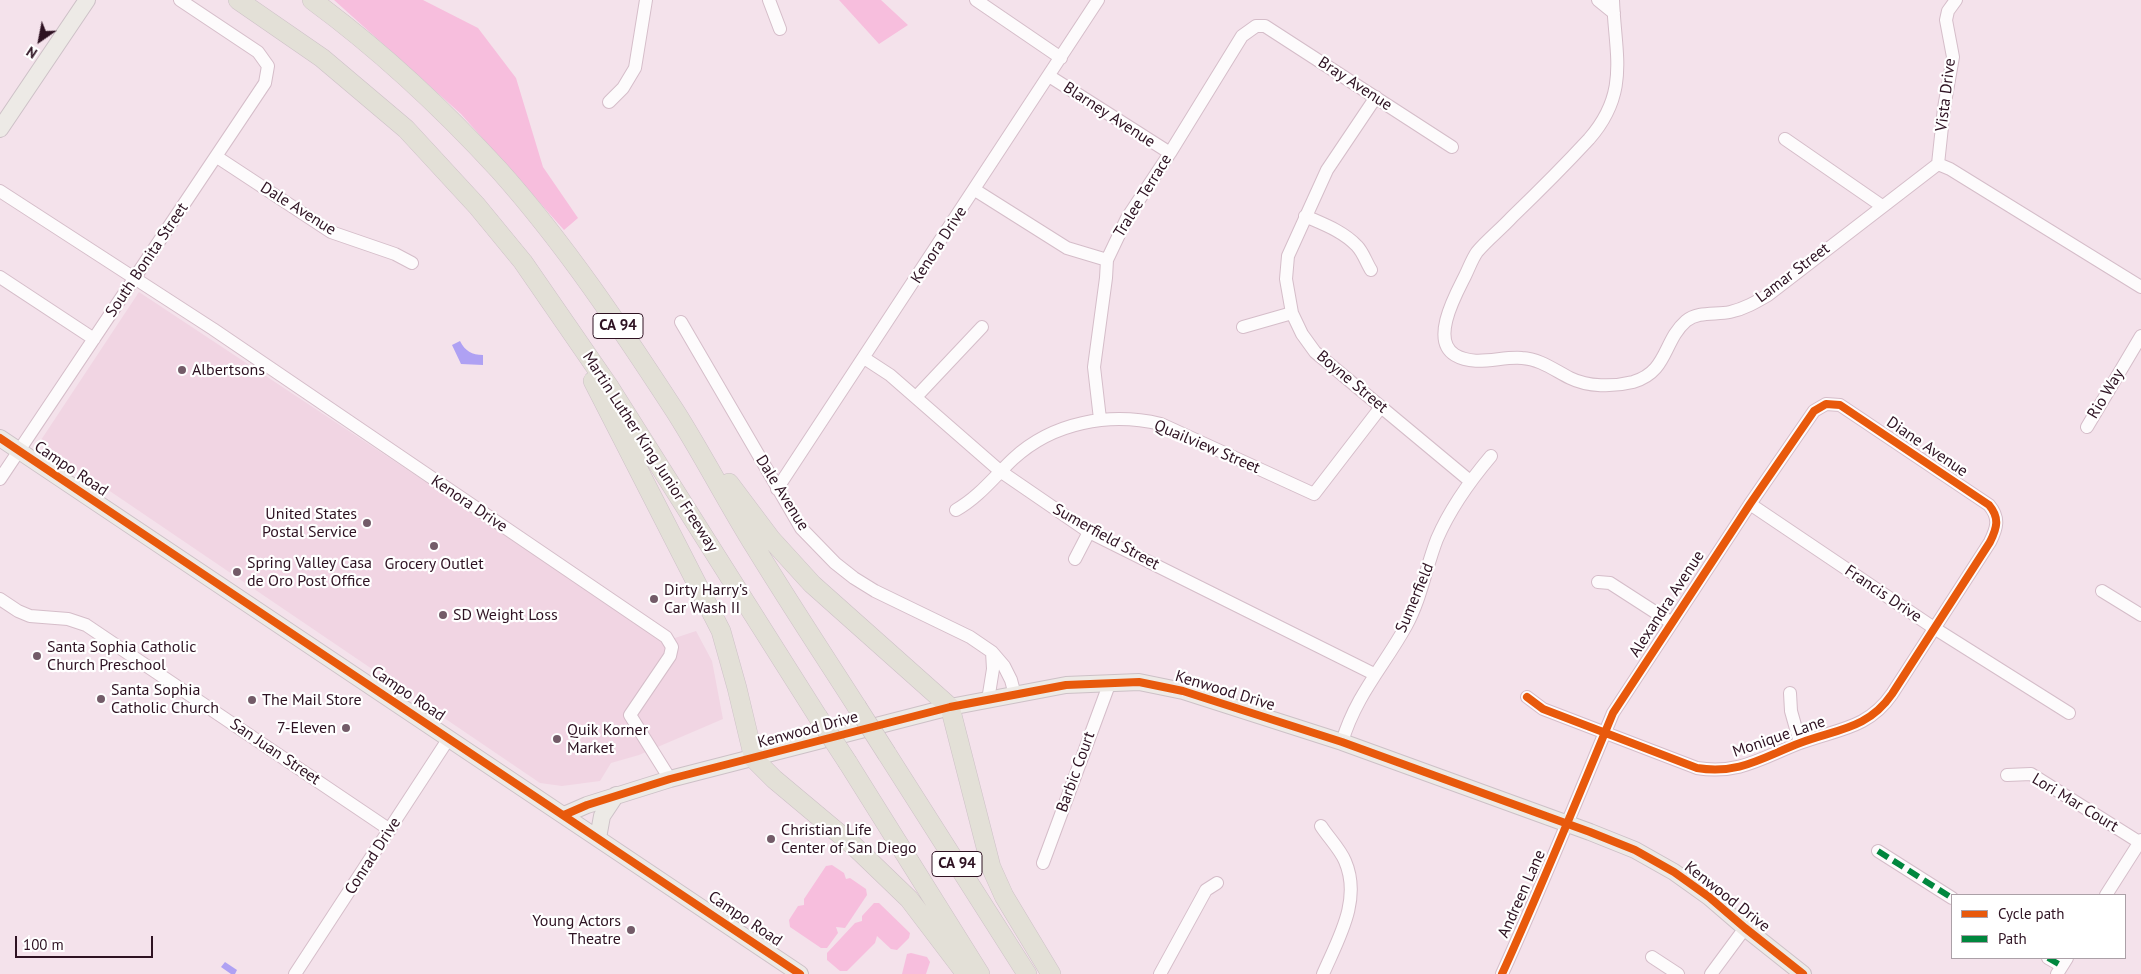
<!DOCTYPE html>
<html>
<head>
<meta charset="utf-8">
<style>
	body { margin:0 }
	#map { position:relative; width:2141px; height:974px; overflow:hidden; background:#f4e2eb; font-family:"PT Sans",sans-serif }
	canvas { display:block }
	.legend { position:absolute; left:1951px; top:894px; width:175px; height:65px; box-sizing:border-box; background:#fff; border:1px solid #aba0a7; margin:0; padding:6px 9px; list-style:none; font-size:15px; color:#2e1222 }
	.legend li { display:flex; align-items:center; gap:10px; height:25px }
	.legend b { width:25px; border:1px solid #aba0a7 }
	.north { position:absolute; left:15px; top:15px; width:50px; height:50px; -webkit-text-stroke:4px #fff; paint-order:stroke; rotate:213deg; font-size:14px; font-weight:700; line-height:20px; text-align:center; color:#2e1222 }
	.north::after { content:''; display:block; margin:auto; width:18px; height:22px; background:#2e1222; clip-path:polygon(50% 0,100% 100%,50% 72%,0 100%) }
	.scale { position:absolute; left:15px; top:936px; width:138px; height:22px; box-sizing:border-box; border:2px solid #2e1222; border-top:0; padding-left:6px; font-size:15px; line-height:18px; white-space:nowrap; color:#2e1222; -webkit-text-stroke:4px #fff; paint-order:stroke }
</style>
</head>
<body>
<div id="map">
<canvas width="2141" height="974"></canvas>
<ul class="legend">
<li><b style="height:6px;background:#e8590c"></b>Cycle path</li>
<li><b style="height:6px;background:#00873e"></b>Path</li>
</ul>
<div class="north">N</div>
<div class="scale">100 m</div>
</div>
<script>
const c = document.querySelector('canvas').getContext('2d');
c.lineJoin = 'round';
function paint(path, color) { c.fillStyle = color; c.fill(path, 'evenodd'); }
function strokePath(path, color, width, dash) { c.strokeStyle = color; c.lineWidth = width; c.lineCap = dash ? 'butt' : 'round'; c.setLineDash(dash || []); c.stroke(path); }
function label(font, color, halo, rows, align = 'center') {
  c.font = font + ' "PT Sans",sans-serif'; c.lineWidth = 4.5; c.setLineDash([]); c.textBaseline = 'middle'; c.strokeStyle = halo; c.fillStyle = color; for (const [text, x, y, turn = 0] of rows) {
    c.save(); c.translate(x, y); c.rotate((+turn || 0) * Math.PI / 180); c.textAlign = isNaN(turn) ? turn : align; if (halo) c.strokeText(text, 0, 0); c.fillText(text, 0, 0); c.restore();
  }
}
const built = new Path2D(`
	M139 292 666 641 696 631 712 661 723 719 639 755 611 763 600 781 562 786 540 783 39 443Z`);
const green = new Path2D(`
	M334 0H423L478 28 516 78 543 167 578 218 564 230 461 114Z
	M839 0H881L908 25 879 44Z
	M832 865 844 873 846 879 850 878 866 889 867 895 845 928 836 927 838 933 827 948H821L790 927 789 920 798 906 804 905V899L826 866Z
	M874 903H879L910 933 909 938 897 950 891 949 877 936 875 943 847 971H840L827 960V953L855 923 862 921V916Z
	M911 953 927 957 930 962 926 974H902L907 954Z`);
const water = new Path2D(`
	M460 341C465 351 472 355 483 355V365L461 364 452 345Z
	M225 962 237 970 235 974H231L221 967Z`);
const minor = new Path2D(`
	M769 0 780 29
	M976 0 1061 58
	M1598 0 1614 13
	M1613 0C1615 55 1630 92 1589 139 1564 166 1538 192 1512 217 1501 229 1487 240 1477 252 1472 259 1469 268 1465 276 1456 294 1430 340 1455 355 1475 367 1501 356 1522 358 1540 359 1554 370 1570 378 1588 387 1613 387 1633 382 1668 372 1663 341 1686 321 1698 311 1716 315 1730 312 1744 309 1756 302 1768 295L1938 164
	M1049 76 1170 153
	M1376 97 1327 170 1288 256 1286 279 1292 313 1302 334 1315 352 1470 481
	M609 102 623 88 635 68 646 0
	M1785 139 1882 206
	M217 157 331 232 395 254 412 263
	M1938 164 1950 169 2141 287
	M1938 164 1944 108 1953 57 1946 20 1948 11 1956 0
	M975 190 1067 248 1107 260
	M0 191 213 329 666 637 672 647 670 656 630 715 670 779
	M1305 216C1323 224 1343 231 1357 246 1363 252 1366 262 1371 270
	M0 277 94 339
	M681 322 801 528 835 563 854 578 875 591 970 637 992 652 1004 666 1011 680 1015 695
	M1243 327 1292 313
	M864 358 890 375 1000 471 1089 532 1374 674
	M916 397 982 327
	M1100 419 1094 367 1106 278 1107 260 1127 218 1170 153 1242 36 1256 26H1265L1452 147
	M2087 427 2141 336
	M0 479 265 83 268 66 258 52 180 0
	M777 489 1098 0
	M1750 504 1934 628 2069 713
	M956 510C979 497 994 477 1013 459 1053 422 1109 412 1161 424L1314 494 1381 407
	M1075 559 1089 532
	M1598 582 1610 583 1672 623
	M2102 591 2141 615
	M0 599 18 611 30 616 68 619 86 625 390 830
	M1790 693 1791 711 1800 743
	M988 700 993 669 992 652
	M1342 742C1356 695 1384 666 1406 626 1421 599 1426 567 1437 539 1450 509 1469 482 1491 456
	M2007 775 2031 774 2139 842
	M1321 826C1328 837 1340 849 1345 861 1362 900 1338 939 1323 974
	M1878 851 1952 898
	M1043 863 1110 682
	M2106 895 2141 840
	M1652 957 1678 974
	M2048 958 2062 966
	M295 974 449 738
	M1160 974 1206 890 1217 883
	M1502 974C1541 888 1577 800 1613 713L1750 504 1814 411 1826 404 1840 405 1989 505C2000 518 1997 528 1990 542L1892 694C1868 729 1837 729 1800 743 1763 757 1739 775 1697 768L1543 709 1527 697
	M1711 974 1745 928
	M2057 974 2067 958`);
const major = new Path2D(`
	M0 129 87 0
	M0 438 800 974
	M564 815 587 805 670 779 950 707 1066 685 1139 682 1183 691 1342 742 1590 832 1635 850 1674 872 1709 897 1745 928 1803 974
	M598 838 602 816 616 795`);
const highway = new Path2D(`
	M238 0 322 58 406 129 477 206 523 262 610 388 818 717
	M312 0C380 50 442 108 499 170 565 244 621 328 675 411 703 455 727 502 755 547 788 601 823 654 857 707
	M593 381 721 631 737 688 754 759 774 779 854 846 909 899 966 974
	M729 483 771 539 812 584 950 707 991 867 1004 896 1051 974
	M887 754 1027 974
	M848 763 980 974`);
const highwayBridge = new Path2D(`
	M857 707 887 754
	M818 717 848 763`);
const quiet = new Path2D(`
	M1878 851 1952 898
	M2048 958 2062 966`);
const cycleway = new Path2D(`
	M0 438 800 974
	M564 815 587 805 670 779 950 707 1066 685 1139 682 1183 691 1342 742 1590 832 1635 850 1674 872 1709 897 1745 928 1803 974
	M1502 974C1541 888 1577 800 1613 713L1750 504 1814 411 1826 404 1840 405 1989 505C2000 518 1997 528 1990 542L1892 694C1868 729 1837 729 1800 743 1763 757 1739 775 1697 768L1543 709 1527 697`);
const markers = [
	[182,370,5,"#735b68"],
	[367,523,5,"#735b68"],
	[434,546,5,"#735b68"],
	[237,572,5,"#735b68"],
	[654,599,5,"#735b68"],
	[443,615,5,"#735b68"],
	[37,656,5,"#735b68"],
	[101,699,5,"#735b68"],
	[252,700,5,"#735b68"],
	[346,728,5,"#735b68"],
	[557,739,5,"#735b68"],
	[771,839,5,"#735b68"],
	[631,930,5,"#735b68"]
];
const shields = [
	[618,326,50],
	[957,864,50]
];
const shieldNames = [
	["CA 94",618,326],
	["CA 94",957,864]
];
const streetNames = [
	["Bray Avenue",1355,84,33],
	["Vista Drive",1946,95,-83],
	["Blarney Avenue",1109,115,33],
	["Tralee Terrace",1143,196,-58],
	["Dale Avenue",298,209,32],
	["Kenora Drive",939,245,-57],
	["South Bonita Street",147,260,-56],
	["Lamar Street",1793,273,-37],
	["Boyne Street",1352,382,40],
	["Rio Way",2106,394,-59],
	["Quailview Street",1207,447,23],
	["Diane Avenue",1927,447,34],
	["Martin Luther King Junior Freeway",650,452,57],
	["Campo Road",71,469,34],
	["Dale Avenue",782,493,58],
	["Kenora Drive",469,504,34],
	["Sumerfield Street",1106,537,29],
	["Francis Drive",1883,594,34],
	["Sumerfield",1415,598,-67],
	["Alexandra Avenue",1667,604,-57],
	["Kenwood Drive",1225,691,17],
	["Campo Road",408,694,34],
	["Kenwood Drive",808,730,-15],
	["Monique Lane",1779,737,-19],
	["San Juan Street",275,752,34],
	["Barbic Court",1076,772,-70],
	["Lori Mar Court",2075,803,31],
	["Conrad Drive",373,856,-57],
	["Andreen Lane",1522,894,-66],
	["Kenwood Drive",1727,897,38],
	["Campo Road",745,919,34]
];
const poiNames = [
	["Albertsons",192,370],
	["United States",357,514,"right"],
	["Postal Service",357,532,"right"],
	["Spring Valley Casa",247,563],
	["de Oro Post Office",247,581],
	["Grocery Outlet",434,564,"center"],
	["Dirty Harry's",664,590],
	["Car Wash II",664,608],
	["SD Weight Loss",453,615],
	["Santa Sophia Catholic",47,647],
	["Church Preschool",47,665],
	["Santa Sophia",111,690],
	["Catholic Church",111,708],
	["The Mail Store",262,700],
	["7-Eleven",336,728,"right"],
	["Quik Korner",567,730],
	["Market",567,748],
	["Christian Life",781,830],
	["Center of San Diego",781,848],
	["Young Actors",621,921,"right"],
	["Theatre",621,939,"right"]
];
paint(built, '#f1d5e3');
paint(green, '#f7bedd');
paint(water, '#afa1f3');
strokePath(minor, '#d5bdc9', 14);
strokePath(major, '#cdc1c7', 18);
strokePath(highway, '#cdc1c7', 20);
strokePath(minor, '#fdfbfc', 12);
strokePath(major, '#edeae6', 16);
strokePath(highway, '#e3e0d7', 19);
strokePath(highwayBridge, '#cdc1c7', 20, []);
strokePath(highwayBridge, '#e3e0d7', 19);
strokePath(quiet, '#00873e', 6, [12, 6]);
strokePath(cycleway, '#e8590c', 8);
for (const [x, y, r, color] of markers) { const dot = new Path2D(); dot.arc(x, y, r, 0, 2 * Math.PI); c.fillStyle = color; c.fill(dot); strokePath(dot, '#fff', 2); }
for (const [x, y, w] of shields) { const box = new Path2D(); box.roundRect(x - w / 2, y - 12.5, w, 25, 4); c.fillStyle = '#fff'; c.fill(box); strokePath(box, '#2e1222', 1); }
label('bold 15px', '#2e1222', null, shieldNames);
label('16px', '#2e1222', '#fff', streetNames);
label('16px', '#2e1222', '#fff', poiNames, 'left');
</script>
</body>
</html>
